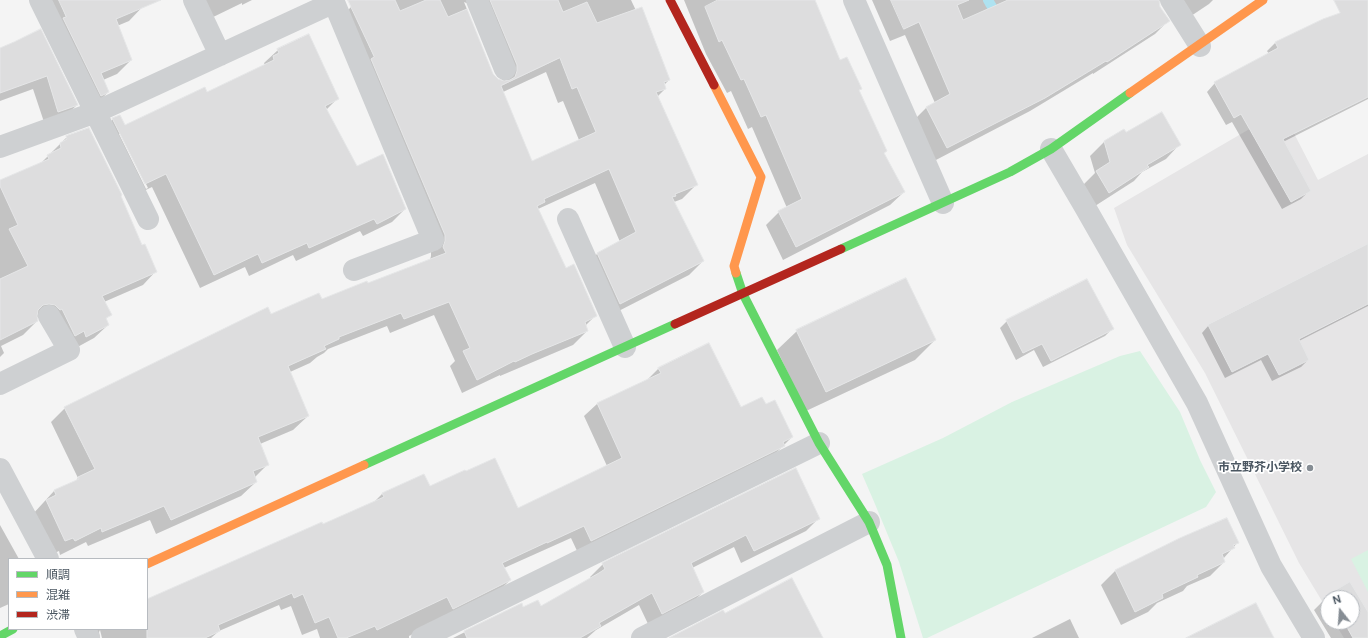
<!DOCTYPE html>
<html>
<head>
<meta charset="utf-8">
<style>
	body { margin:0 }
	#map { position:relative; width:1368px; height:638px; overflow:hidden; background:#f4f4f4; font-family:"DM Sans","Noto Sans JP",sans-serif }
	canvas { display:block }
	.legend { position:absolute; left:8px; top:558px; width:140px; height:72px; box-sizing:border-box; background:#fff; border:1px solid #b7bbc0; margin:0; padding:5px 7px; list-style:none; font-size:12px; color:#4a5661 }
	.legend li { display:flex; align-items:center; gap:8px; height:20px }
	.legend b { width:20px; border:1px solid #b7bbc0 }
	.north { position:absolute; left:1320px; top:590px; width:40px; height:40px; box-sizing:border-box; background:#fff; border:1px solid #b7bbc0; border-radius:50%; rotate:343deg; font-size:11px; font-weight:700; line-height:16px; text-align:center; color:#4a5661 }
	.north::after { content:''; display:block; margin:auto; width:14px; height:18px; background:#868d94; clip-path:polygon(50% 0,100% 100%,50% 72%,0 100%) }
</style>
</head>
<body>
<div id="map">
<canvas width="1368" height="638"></canvas>
<ul class="legend">
<li><b style="height:5px;background:#63d668"></b>順調</li>
<li><b style="height:5px;background:#ff974d"></b>混雑</li>
<li><b style="height:5px;background:#b3261e"></b>渋滞</li>
</ul>
<div class="north">N</div>
</div>
<script>
const c = document.querySelector('canvas').getContext('2d');
c.lineJoin = 'round';
function paint(path, color) { c.fillStyle = color; c.fill(path, 'evenodd'); }
function strokePath(path, color, width, dash) { c.strokeStyle = color; c.lineWidth = width; c.lineCap = dash ? 'butt' : 'round'; c.setLineDash(dash || []); c.stroke(path); }
function label(font, color, halo, rows, align = 'center') {
  c.font = font + ' "DM Sans","Noto Sans JP",sans-serif'; c.lineWidth = 3.5; c.setLineDash([]); c.textBaseline = 'middle'; c.strokeStyle = halo; c.fillStyle = color; for (const [text, x, y, turn = 0] of rows) {
    c.save(); c.translate(x, y); c.rotate((+turn || 0) * Math.PI / 180); c.textAlign = isNaN(turn) ? turn : align; if (halo) c.strokeText(text, 0, 0); c.fillText(text, 0, 0); c.restore();
  }
}
const education = new Path2D(`
	M1282 110 1318 180 1368 154V638H1344L1334 622H1352V598H1328V611L1299 563 1205 373 1127 245 1114 208Z`);
const green = new Path2D(`
	M1140 351 1180 412 1200 460 1216 492 1206 507 927 638H923L899 562 875 504 862 474 943 438 1012 402 1120 356Z
	M1368 550V592L1351 559Z`);
const shadow = new Path2D(`
	M35 0H149L129 21 117 26 131 60 117 74 103 80 108 92 95 106Z
	M185 0H252L242 5V3L205 21Z
	M365 0H631L669 80 664 85 665 89 657 97 697 184 682 199 674 202 703 261 689 275 605 318 583 268 597 254 620 242 595 183 538 209 566 269 596 315 585 326 587 331 573 345 500 376V375L462 393 450 366 455 361 434 315 390 333 387 326 328 349 324 353 317 357 310 363 290 372 308 416 293 430 260 444 268 464 254 478 256 482 241 496 156 534 150 520 88 546 86 542 60 555 59 551 50 555 32 515 54 491 75 482 78 478 51 422 65 408 271 316 321 301 430 260 431 256V250L337 21 351 7ZM464 2 471 5 503 82 497 80 493 74ZM546 72 558 103 563 101 579 140 532 162 503 92Z
	M684 0H814L839 61 858 91 883 154 904 192 890 205 783 260 766 225 779 212 787 208 752 127 748 129 731 91 727 93 706 54Z
	M872 0H1213L1209 4 1179 24 1164 2 1157 1 1160 7 1168 21 1155 34 1093 74V73L1030 111 934 161 913 121 926 108 935 103 905 35 890 41Z
	M1368 4V99L1283 142 1309 191 1301 199 1282 209 1232 122 1226 125 1207 92 1215 83 1269 54 1267 51 1276 42 1337 15 1340 13Z
	M15 43 77 105 63 118 45 125 33 89 0 101V49Z
	M278 50 338 98 326 110 356 167 405 209 392 222 363 236 360 231 296 261 293 255 249 276 245 267 200 288 152 187 131 197 99 133 113 119 124 127 207 93 265 65 264 63ZM119 134H121L148 188 146 189Z
	M67 137 120 196 142 247 156 271 143 285 104 302 110 314 105 320 108 325 94 338 72 350 42 319 36 317 37 321 23 335 1 346 4 353 0 357V181L39 165Z
	M1104 142 1179 145 1166 159 1142 172 1134 181 1095 206 1082 186 1095 173 1090 156Z
	M1368 245V306L1299 341 1308 360 1301 367 1272 381 1261 360 1225 378 1202 333 1209 325Z
	M1007 321 1112 329 1105 336 1043 367 1034 350 1016 360 1000 328Z
	M797 331 935 340 915 360 806 411 777 350Z
	M658 369 741 408 765 405 792 437 771 458 578 553 571 538 504 568 510 580 497 593 409 636V638H320L317 629 302 635 291 606 281 610 279 605 219 631 211 638H102L100 630 99 632 100 638H92L95 629H147V600L373 503 382 494 424 475 429 488 517 510 607 466 584 416 597 404 646 381Z
	M818 519 806 531 741 563 734 547 692 568 703 592 691 604 649 626 639 605 596 630 587 638H453L521 604 523 608 540 607 591 579 590 577 603 564Z
	M0 525 19 559H9V604L0 608Z
	M1180 539 1238 542 1223 559 1224 562 1210 576 1187 586 1183 591 1157 603 1148 612 1121 625 1101 585 1115 571Z
	M1350 584 1368 614V638H1331L1314 610 1328 596ZM1328 598H1352V622H1328Z
	M1070 619 1079 638H1032Z`);
const stream = new Path2D(`
	M988 0 999 19`);
const building = new Path2D(`
	M59 0H161L116 19 132 60 101 73 109 92 101 96 63 18 66 17Z
	M348 0H395L400 11 426 0H440L448 17 467 9 493 74 498 79 504 81 510 80 515 77 517 71V65L490 0H558L563 12 587 2 597 23 642 7 670 80 664 82 666 89 656 92 698 185 675 194 676 196 672 197 704 261 620 304 597 253 636 232 609 169 544 199 545 202 537 206 566 268 574 264 597 316 585 322 588 331 532 354 515 362 514 361 477 380 463 351 470 348 449 302 404 319 401 313 339 337V339L324 346 326 349 288 366 309 416 258 437 269 465 253 471 257 482 171 520 164 506 102 532 101 528 75 541 73 538 65 541 46 500 56 495 54 490 79 479 78 477 95 469 64 407 268 307 271 314 319 293 322 299 367 281 368 283 446 253 443 247 445 241V235L371 59 374 57ZM560 58 572 89 577 87 596 132 532 161 501 86Z
	M718 0H815L840 60 847 57 862 89 859 90 887 151 884 153 905 192 796 247 778 211 802 199 766 115 761 117 744 79 741 80 722 40 719 42 705 7Z
	M891 0H969L957 5 963 20 1008 0H1159L1160 7 1170 21 1107 62 1106 61 1045 98 947 148 926 107 950 94 919 22 904 29Z
	M1334 0H1368V97L1283 139 1311 191 1291 202 1241 114 1234 118 1214 82 1278 48 1275 42 1323 19 1340 13Z
	M41 29 78 105 58 112 47 76 0 93V48L14 42Z
	M309 34 339 99 325 106 357 166 383 154 406 209 377 224 374 219 309 248 307 243 262 263 258 254 214 275 166 174 145 184 112 118 120 115 125 125 205 87 207 92 274 60 273 56 279 53 277 49Z
	M1162 112 1181 145 1147 165 1149 167 1109 193 1096 171 1110 162 1104 141 1124 129 1126 132Z
	M89 128 122 195 121 196 142 245 145 244 157 272 102 296 112 315 106 318 109 325 86 337 84 331 75 336 62 309 60 310 55 305 49 304 43 305 38 310 37 316 38 321 0 340V279L28 266 9 229 18 225 0 186V180L49 159 47 155 61 148 60 143 67 139 66 136Z
	M1368 244V304L1299 339 1309 360 1279 375 1268 354 1232 372 1208 325Z
	M906 278 936 340 826 392 796 330Z
	M1087 279 1114 329 1051 361 1042 344 1023 353 1006 320Z
	M709 343 741 407 762 397 766 404 775 400 793 437 783 442 785 446 591 541 584 526 547 543V542L502 563 511 580 453 609 447 597 377 630 375 626 346 638H338L329 617 315 623 303 594 294 598 292 593 218 625 220 631 205 638H147V599L322 522 323 524 384 497 382 493 424 474 430 486 465 470 466 471 495 458 518 508 622 458 597 403 661 373 658 368Z
	M796 468 820 519 754 551 746 535 691 563 704 592 662 614 652 593 599 623 601 626 580 638H467L464 631 522 603 523 607 538 600 541 606 599 573 605 569 602 563Z
	M1227 518 1239 543 1233 545 1235 548 1222 554 1225 562 1197 575 1198 577 1162 594 1163 598 1135 612 1115 570 1180 538Z
	M792 578 823 638H669L723 610 725 613Z
	M1350 582 1368 612V638H1353L1344 622H1352V598H1329L1328 595Z
	M1256 603 1274 638H1186Z`);
const street = new Path2D(`
	M40 0 148 219
	M194 0 220 55
	M333 0 433 240 354 270
	M477 0 505 69
	M854 0 943 203
	M1171 0 1200 46
	M0 147 96 112 328 5 332 0
	M1051 149 1085 207 1197 403 1271 566 1314 638
	M568 219 625 347
	M0 384 69 350 49 316
	M0 469 48 559
	M85 629 89 638
	M422 638 819 443
	M642 638 869 522`);
const fast = new Path2D(`
	M841 249 1010 172 1051 149 1130 93
	M736 273 743 294 819 443 869 522 887 565 901 638
	M364 465 675 324
	M0 636 13 629`);
const slow = new Path2D(`
	M714 85 761 177 734 266 736 273
	M1130 93 1263 0
	M147 564 364 465`);
const jam = new Path2D(`
	M670 0 714 85
	M675 324 841 249`);
const markers = [
	[1310,468,4,"#868d94"]
];
const poiNames = [
	["市立野芥小学校",1302,468]
];
paint(education, '#e6e5e6');
paint(green, '#d9f2e3');
paint(shadow, '#0003');
strokePath(stream, '#aee2f0', 10);
paint(building, '#ddddde');
strokePath(building, '#e5e6e7', 1);
strokePath(street, '#ced0d2', 22);
strokePath(fast, '#63d668', 9);
strokePath(slow, '#ff974d', 9);
strokePath(jam, '#b3261e', 9);
for (const [x, y, r, color] of markers) { const dot = new Path2D(); dot.arc(x, y, r, 0, 2 * Math.PI); c.fillStyle = color; c.fill(dot); strokePath(dot, '#fff', 1.5); }
label('bold 12px', '#4a5661', '#fff', poiNames, 'right');
</script>
</body>
</html>
